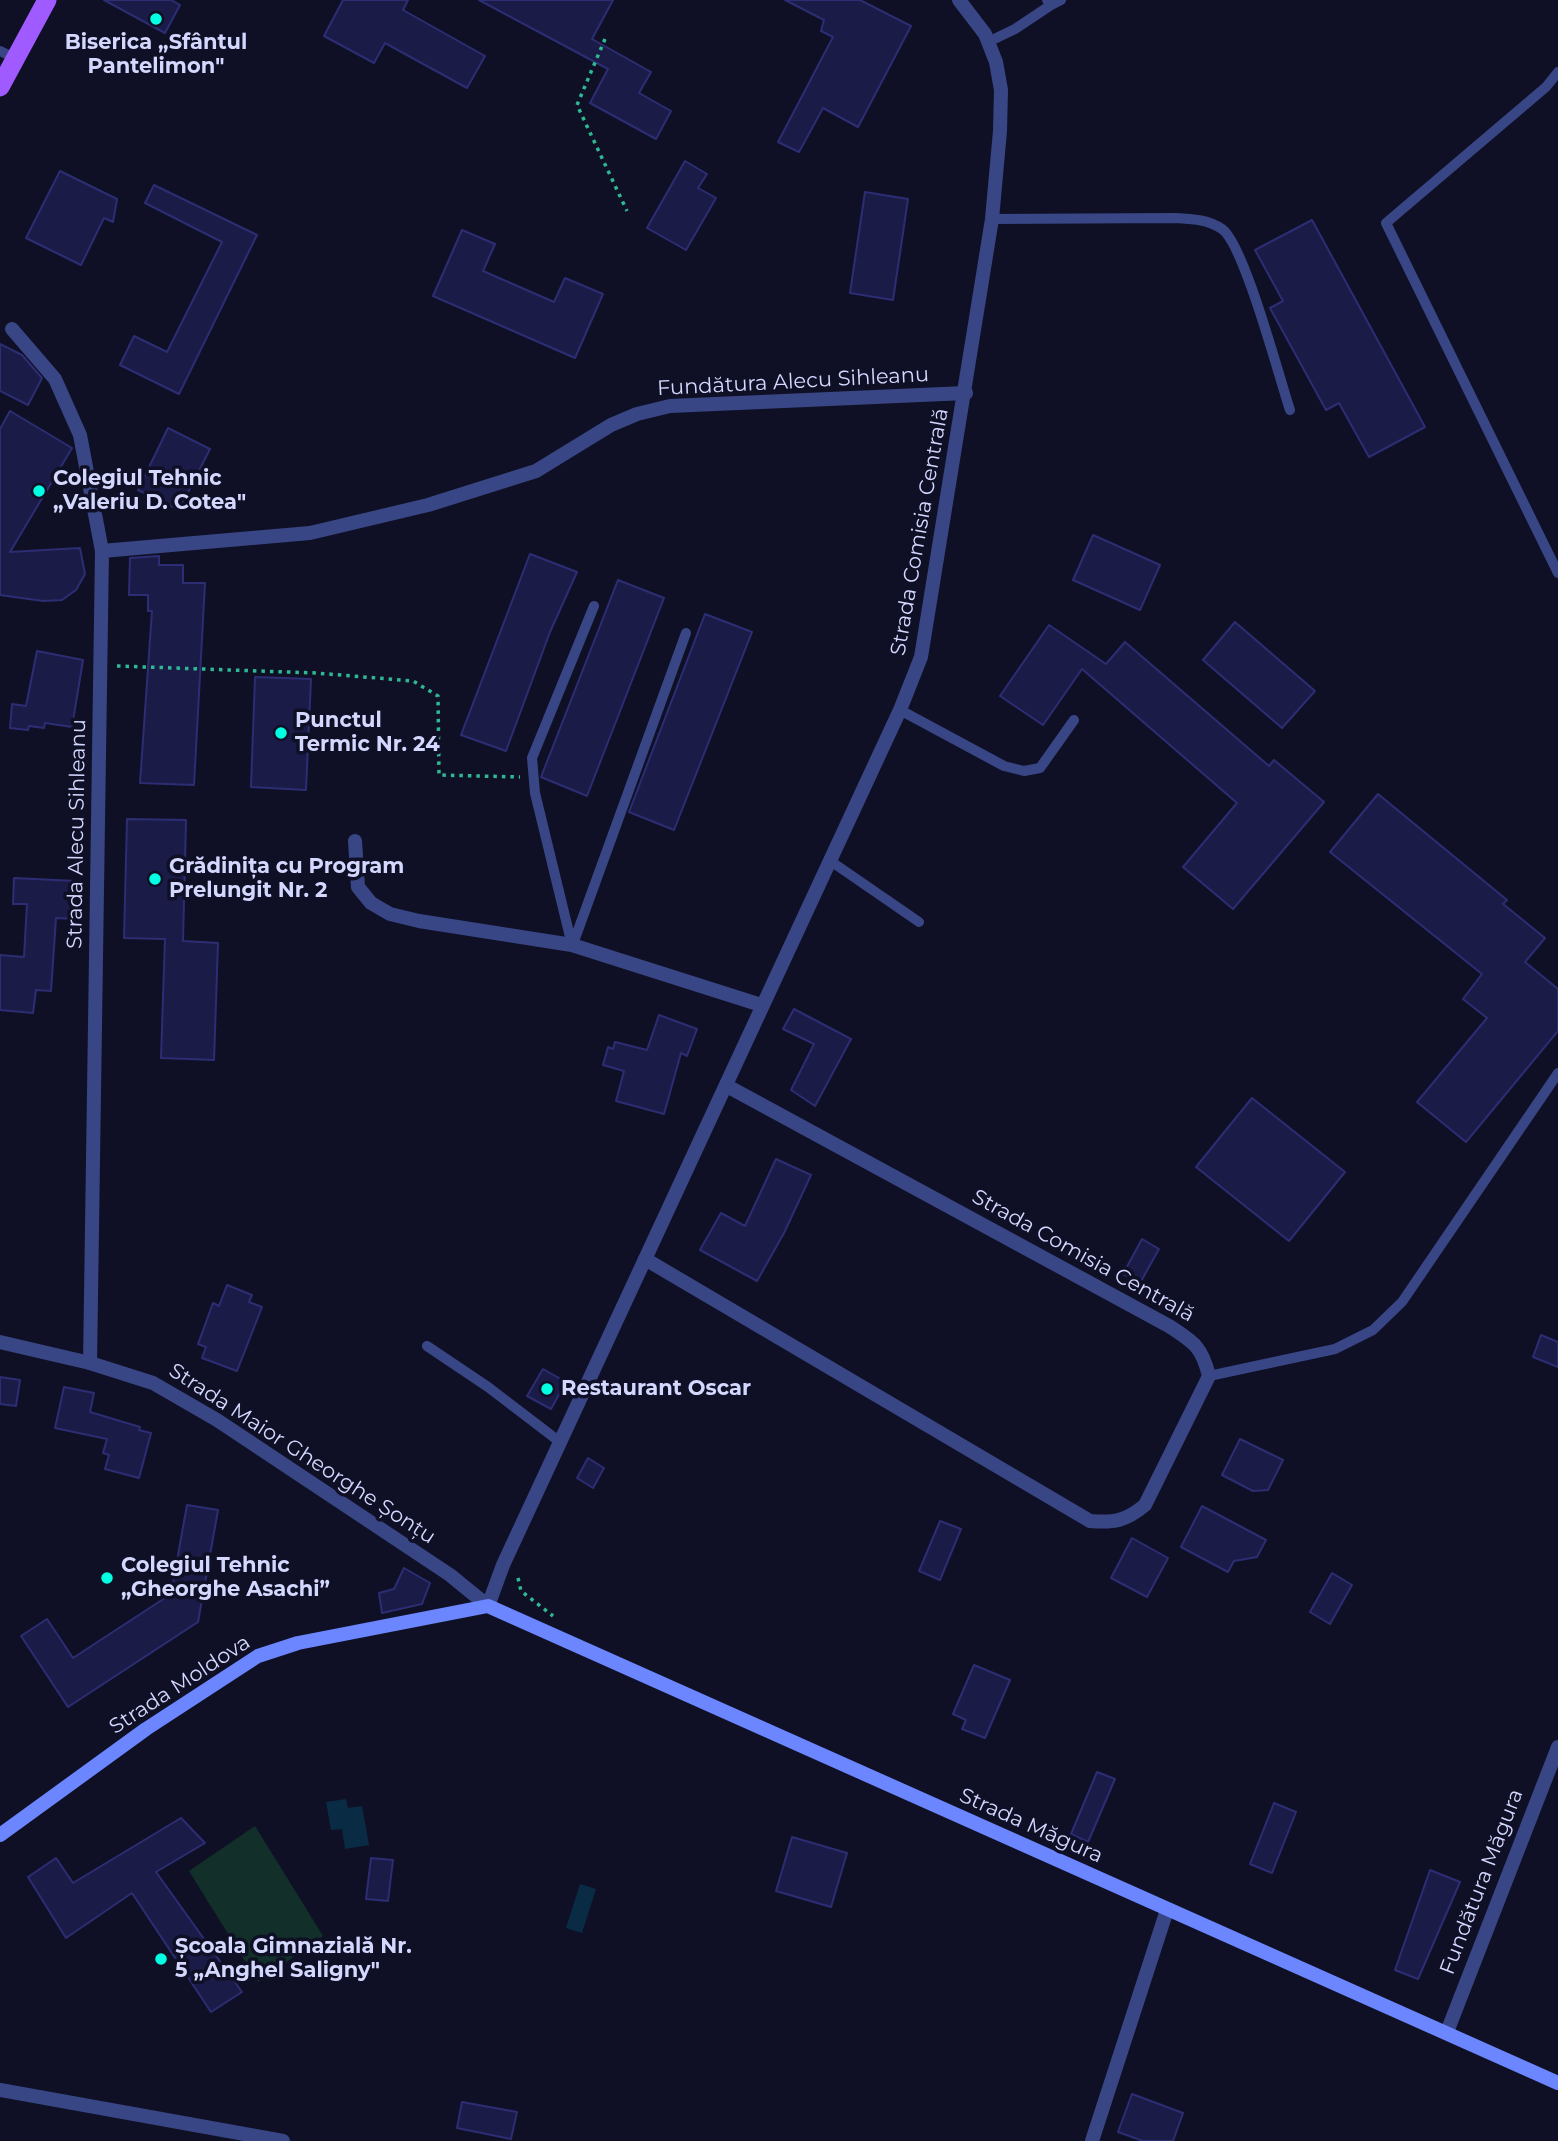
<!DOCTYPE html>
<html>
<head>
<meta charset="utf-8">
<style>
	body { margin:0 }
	canvas { display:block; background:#0f1026 }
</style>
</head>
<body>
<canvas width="1558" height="2141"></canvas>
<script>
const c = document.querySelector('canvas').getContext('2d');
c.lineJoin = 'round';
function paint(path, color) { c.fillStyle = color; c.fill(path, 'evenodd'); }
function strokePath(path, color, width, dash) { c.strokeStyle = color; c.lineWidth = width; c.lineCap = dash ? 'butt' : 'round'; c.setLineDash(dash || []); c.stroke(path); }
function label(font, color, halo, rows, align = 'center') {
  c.font = font + ' Montserrat,sans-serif'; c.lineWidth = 7; c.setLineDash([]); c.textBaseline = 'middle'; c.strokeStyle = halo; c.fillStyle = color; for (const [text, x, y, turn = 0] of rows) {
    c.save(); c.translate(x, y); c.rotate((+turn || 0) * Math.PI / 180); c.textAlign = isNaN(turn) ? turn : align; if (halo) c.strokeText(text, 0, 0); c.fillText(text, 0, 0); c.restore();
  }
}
const green = new Path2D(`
	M255 1826 323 1936 258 1982 189 1871Z`);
const water = new Path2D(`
	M346 1799 348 1808 362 1806 369 1845 345 1849 342 1829 331 1830 326 1802Z
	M580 1884 596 1889 582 1933 566 1928Z`);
const building = new Path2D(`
	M104 0H171L180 5 165 33Z
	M343 0H408L403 10 485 56 467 88 385 43 374 63 324 36Z
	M479 0H613L592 39 651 72 639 93 671 111 656 139 590 103 608 69Z
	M785 0H860L911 26 858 127 823 108 799 152 778 142 833 37 821 31 824 20Z
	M685 161 707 174 698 188 716 198 686 250 647 228Z
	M60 171 117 199 113 222 104 218 81 265 26 238Z
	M154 185 257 235 179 394 120 365 134 336 167 352 222 242 145 203Z
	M865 192 908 199 893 300 850 293Z
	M1312 220 1425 427 1369 457 1339 403 1326 410 1270 308 1283 301 1255 250Z
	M462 230 495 244 483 271 554 302 565 278 603 294 575 358 433 296Z
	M0 344 22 355 42 378 28 405 0 391Z
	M10 411 72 448 10 552 80 548 85 574 76 590 62 600 43 601 0 595V429Z
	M168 428 210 449 179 510 138 490Z
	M1093 535 1160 565 1140 610 1073 580Z
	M530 554 577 572 550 632 506 751 461 735Z
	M159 556V565H183V583H205L194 785 140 783 152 611H148V595H129L130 558Z
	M618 580 664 598 587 796 541 777Z
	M705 614 752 632 674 830 629 812Z
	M1235 622 1315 691 1282 728 1203 660Z
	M1049 625 1106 664 1125 642 1269 766 1274 760 1324 802 1233 909 1183 867 1237 803 1082 669 1043 725 1000 696Z
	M37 651 83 660 72 727 45 723 44 728 29 726 28 730 10 728 12 704 26 706Z
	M255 677 311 679 306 790 251 787Z
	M1378 794 1507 900 1503 904 1545 938 1525 962 1558 989V1031L1466 1142 1417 1102 1487 1018 1463 999 1482 974 1330 852Z
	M127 819 186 820 183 941 218 943 214 1060 161 1058 165 939 124 938Z
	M14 878 76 881 74 919 56 918 51 991 36 990 33 1013 0 1010V955L24 957 27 904H13Z
	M794 1009 851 1039 815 1106 791 1090 814 1044 783 1029Z
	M659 1015 697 1029 687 1056 681 1053 664 1114 616 1101 624 1071 603 1065 608 1047 613 1049 615 1042 647 1050Z
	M1252 1098 1345 1172 1289 1241 1196 1167Z
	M776 1159 811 1175 784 1233 757 1281 700 1250 721 1213 745 1226Z
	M1142 1239 1159 1249 1140 1283 1123 1274Z
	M227 1285 252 1295 249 1302 262 1307 237 1371 202 1358 206 1347 198 1344 213 1303 219 1306Z
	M1541 1335 1558 1342V1367L1533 1357Z
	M543 1369 566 1382 551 1409 527 1396Z
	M0 1377 20 1380 16 1406 0 1404Z
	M64 1387 94 1393 90 1412 140 1427 139 1430 151 1433 139 1478 105 1469 109 1455 103 1453 107 1439 55 1428Z
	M1240 1439 1283 1460 1268 1490 1253 1491 1222 1475Z
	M588 1458 604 1468 593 1488 577 1478Z
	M187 1505 218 1510 198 1622 68 1707 21 1636 47 1619 73 1658 171 1594Z
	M1202 1506 1266 1540 1257 1557 1234 1561 1228 1572 1181 1547Z
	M940 1521 961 1529 940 1580 919 1571Z
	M1132 1538 1168 1558 1147 1597 1111 1578Z
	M404 1568 430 1583 422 1604 382 1613 379 1593 394 1589Z
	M1332 1573 1352 1585 1330 1624 1310 1612Z
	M974 1665 1010 1680 985 1738 962 1729 966 1720 953 1714Z
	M1097 1772 1115 1779 1088 1842 1071 1834Z
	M1274 1803 1296 1812 1272 1873 1250 1864Z
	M181 1818 205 1843 156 1872 242 1992 211 2012 132 1893 66 1938 28 1877 56 1858 73 1883Z
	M792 1837 847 1853 831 1907 776 1891Z
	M371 1858 393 1860 388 1901 366 1899Z
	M1430 1870 1460 1882 1418 1979 1395 1970Z
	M1132 2094 1183 2113 1173 2141H1143L1118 2132Z
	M462 2102 517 2112 511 2139 457 2128Z`);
const path = new Path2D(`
	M605 39 577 105 627 211
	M117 666 316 673 413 681 438 696 439 775 520 777
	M518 1578 521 1591 553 1616`);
const service = new Path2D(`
	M1051 5 1061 0
	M988 42 1015 29 1051 5 1047 0
	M0 51 15 58
	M1558 72 1546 87 1386 223 1558 573
	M992 219 1175 218C1192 219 1207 219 1222 229 1244 244 1279 377 1290 410
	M900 710 1004 766 1024 771 1040 768 1074 720
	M829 860 919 922
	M573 944 686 633
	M572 945 535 793 532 758 594 606
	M427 1346 488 1387 560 1442
	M1209 1376 1335 1349 1373 1330 1402 1302 1558 1073`);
const minor = new Path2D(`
	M12 329 55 379 80 435 102 551 90 1363
	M102 551 310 533 428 505 536 471 611 425 637 414 670 406 966 393
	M355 841 358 887 371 903 390 914 419 921 572 945 761 1005
	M645 1259 1090 1521C1114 1523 1126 1521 1145 1505L1209 1376C1202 1347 1194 1342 1169 1326L727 1086
	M1447 2032 1558 1747
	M0 2090 283 2141
	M1092 2141 1167 1910`);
const tertiary = new Path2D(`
	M0 1342 90 1363 153 1383 217 1420 450 1575 488 1606 503 1565 900 710 921 657 992 219 1000 131 1001 90 996 62 985 34 959 0`);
const secondary = new Path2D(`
	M0 1835 146 1729 258 1656 298 1643 488 1606 1558 2083`);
const primary = new Path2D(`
	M0 87 47 0`);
const markers = [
	[156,19,7,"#00ffe3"],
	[39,491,7,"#00ffe3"],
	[281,733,7,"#00ffe3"],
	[155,879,7,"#00ffe3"],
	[547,1389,7,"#00ffe3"],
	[107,1578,7,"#00ffe3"],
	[161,1959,7,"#00ffe3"]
];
const poiNames = [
	["Biserica „Sfântul",156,43,"center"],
	["Pantelimon\"",156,67,"center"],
	["Colegiul Tehnic",53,479],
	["„Valeriu D. Cotea\"",53,503],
	["Punctul",295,721],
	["Termic Nr. 24",295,745],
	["Grădinița cu Program",169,867],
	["Prelungit Nr. 2",169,891],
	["Restaurant Oscar",561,1389],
	["Colegiul Tehnic",121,1566],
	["„Gheorghe Asachi”",121,1590],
	["Școala Gimnazială Nr.",175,1947],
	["5 „Anghel Saligny\"",175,1971]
];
const streetNames = [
	["Fundătura Alecu Sihleanu",793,382,-3],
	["Strada Comisia Centrală",920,532,-80],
	["Strada Alecu Sihleanu",77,834,-89],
	["Strada Comisia Centrală",1083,1256,29],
	["Strada Maior Gheorghe Șonțu",302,1454,33],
	["Strada Moldova",180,1685,-33],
	["Strada Măgura",1031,1826,24],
	["Fundătura Măgura",1482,1882,-69]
];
paint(green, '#123029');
paint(water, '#092b44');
paint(building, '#1b1b47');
strokePath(building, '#2c2d73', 2);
strokePath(path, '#2eb993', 3.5, [3.5, 5]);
strokePath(service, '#394685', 10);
strokePath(minor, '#394685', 14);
strokePath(tertiary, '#394685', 14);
strokePath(secondary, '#6b86ff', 14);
strokePath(primary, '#9f5bff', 19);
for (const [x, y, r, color] of markers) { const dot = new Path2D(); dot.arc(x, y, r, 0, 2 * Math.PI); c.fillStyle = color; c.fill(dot); strokePath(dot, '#0f1026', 2.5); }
label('bold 21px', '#d4d8ff', '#0f1026', poiNames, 'left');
label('21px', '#d4d8ff', '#0f1026', streetNames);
</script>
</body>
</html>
